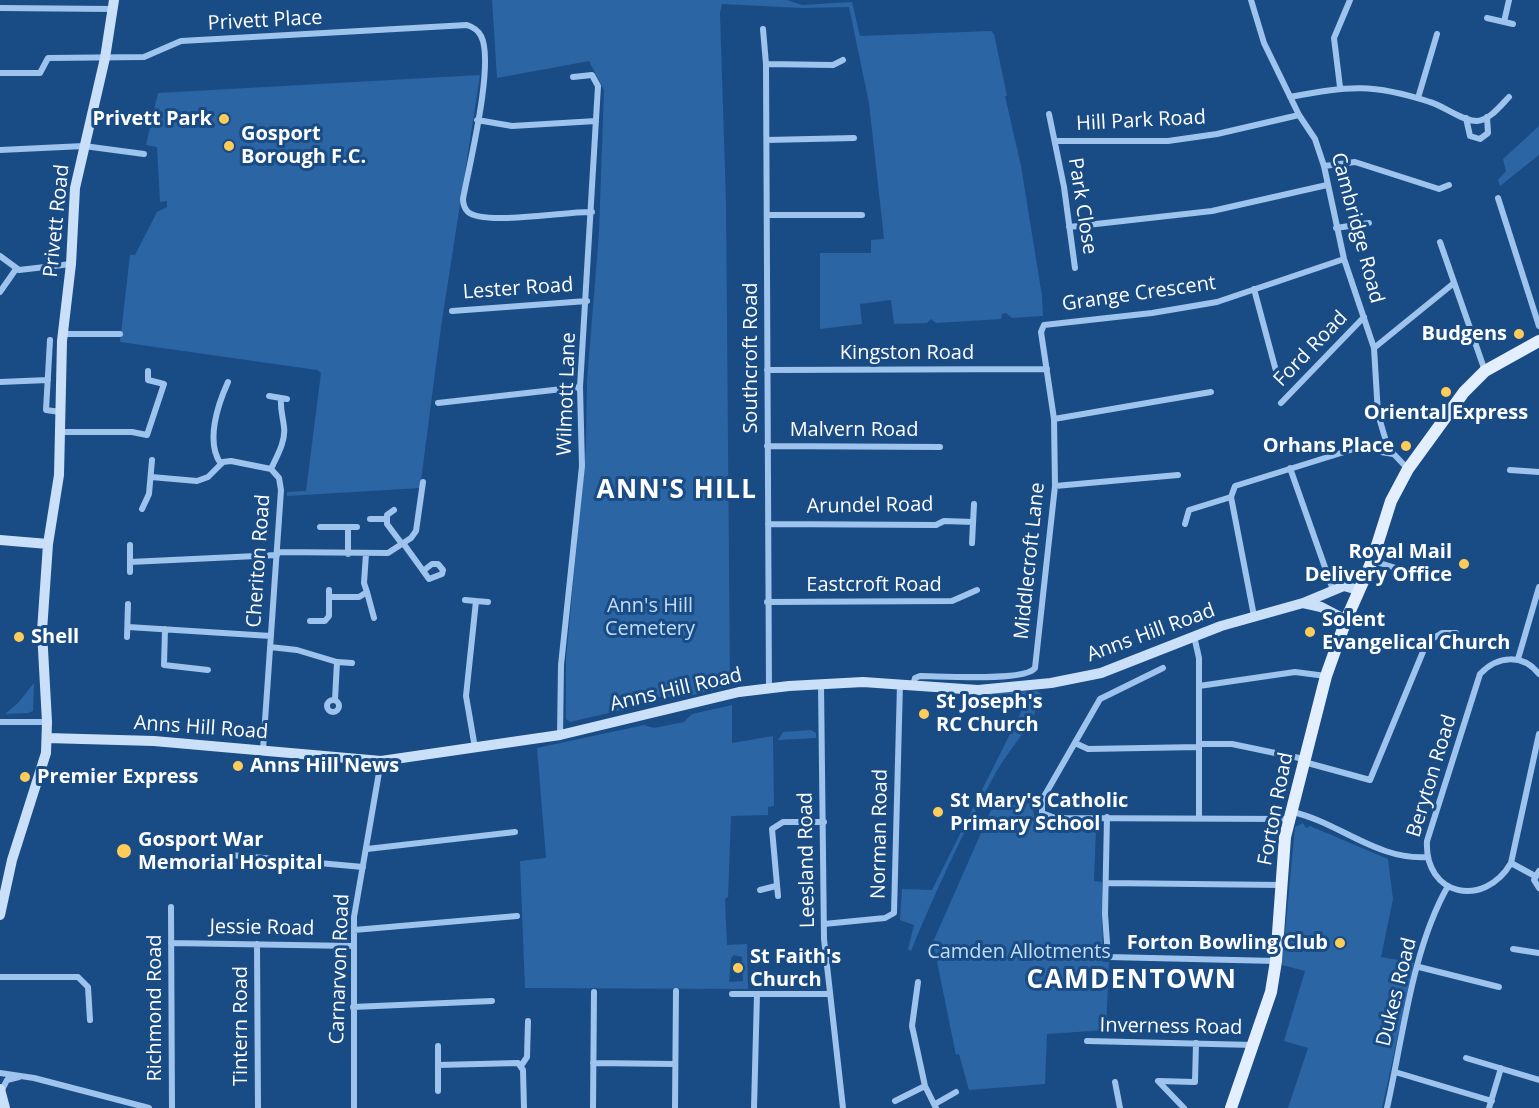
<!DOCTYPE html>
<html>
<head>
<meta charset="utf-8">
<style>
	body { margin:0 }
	canvas { display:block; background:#194b85 }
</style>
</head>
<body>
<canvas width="1539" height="1108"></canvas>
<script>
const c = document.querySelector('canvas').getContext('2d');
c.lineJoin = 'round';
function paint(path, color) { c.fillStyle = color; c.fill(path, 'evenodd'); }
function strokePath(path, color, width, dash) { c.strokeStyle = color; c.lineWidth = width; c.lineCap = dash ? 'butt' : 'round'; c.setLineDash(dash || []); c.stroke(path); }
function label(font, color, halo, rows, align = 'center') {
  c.font = font + ' "Open Sans",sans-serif'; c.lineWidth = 6; c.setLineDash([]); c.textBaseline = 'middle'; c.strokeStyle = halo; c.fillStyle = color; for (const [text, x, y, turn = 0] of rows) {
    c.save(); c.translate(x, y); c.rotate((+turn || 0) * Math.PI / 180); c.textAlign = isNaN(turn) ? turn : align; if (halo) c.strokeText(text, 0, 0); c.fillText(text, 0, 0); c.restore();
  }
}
const green = new Path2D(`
	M492 0H787L802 5 852 2 860 36 991 31 994 34 1007 96H1005L1021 166 1042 296 1043 316 1012 318 1006 313 1002 314 1001 319 936 323 931 319 927 323 894 324 891 300 860 304 862 324 820 329V253H871V240L884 239 869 103 849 7 802 8 722 4 720 13 726 203 730 686 684 697H659L643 705 570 722 566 719V659L586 447 587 381 599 233 604 90 589 61 497 78Z
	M480 75 441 327 420 488 287 496V492L306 491 321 373 317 370 120 342 130 255H135L157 212 167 207V201L160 202 157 147 146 145 158 93Z
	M1539 126V155L1500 186 1498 180 1506 171 1503 159Z
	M34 683 33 711 28 713 5 714 18 703Z
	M1036 691 1042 694C1035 723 1008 750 994 776 963 832 935 892 911 951L908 949 914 925 900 920 902 889 932 890 1021 712 1018 706 961 699V694Z
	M732 705V743L773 736 774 806 768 807V815L731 816 728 897 725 899 727 945 747 944 748 989 525 988 520 861 546 858 537 748 644 725 654 728 684 722 692 714ZM734 955 742 957 743 981 729 982 731 958Z
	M811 730 816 733V738L778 740 783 732Z
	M1032 803 1034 816 1042 823 1096 826 1094 881 1102 882 1103 962H1109L1106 1030 1047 1034 1045 1084 969 1090 959 1054 956 1055 933 942 992 808Z
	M1303 823 1306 828 1310 826 1388 859 1393 899 1381 957 1414 963 1382 1108H1288L1308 1048 1284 1041 1305 971 1282 965 1295 827Z`);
const street = new Path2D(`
	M1251 0 1264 43 1299 115 1315 139 1324 166 1344 259 1374 348 1378 414 1388 448 1408 469
	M0 8 113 9
	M1487 18 1513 24
	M1504 22 1509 0
	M763 29 766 64 769 688
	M766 64 833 65 843 60
	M0 73H40L48 58 144 57 181 41 467 25C473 27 478 30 481 36 495 62 469 166 463 199 463 203 464 208 468 212 484 226 567 211 592 212
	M1340 87 1334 38 1350 0
	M1290 97C1349 86 1372 83 1430 102 1444 106 1462 121 1477 121 1490 120 1501 105 1509 97
	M1418 98 1437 34
	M1049 114 1064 187 1075 268
	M1466 118 1470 136 1480 139 1488 133 1487 117
	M477 120 512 126 596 121
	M767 140 854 138
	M1055 141H1168L1217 134 1299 115
	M0 150 84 146 144 154
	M1324 166 1355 162 1439 189 1449 185
	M1498 198 1539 326
	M767 215H862
	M1069 227 1212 211 1327 185
	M1336 228 1369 223
	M1440 242 1485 371
	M0 256 19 270 71 264
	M1254 289 1276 371
	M0 292 16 269
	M452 311 587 301
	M63 334H120
	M50 340 46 410 60 412
	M1374 348 1454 283
	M767 370 1047 369
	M0 382 48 380
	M269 396 287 399
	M438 403 580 387
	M1281 403 1364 317
	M1054 419 1211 392
	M60 432H132L147 435 164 384 148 380V371
	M767 446 940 447
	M221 464C205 442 218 404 228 382
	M1290 468 1333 590
	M271 469C277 456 286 441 284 427 283 417 280 409 281 398
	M1510 470 1539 472
	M151 477 197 481 208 477 223 462 231 461 271 469 279 478 281 490 263 750
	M1055 486 1178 475
	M142 509 149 494 152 460
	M394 510 387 515V524L402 544
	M370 519H387
	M768 524 936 525 944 521 973 522
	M1185 524 1189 510 1231 497
	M320 527H357
	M403 543 429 579 442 574 443 570 438 564H432L423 571
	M972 543 974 504
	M277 552 388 553 411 538 416 531 423 482
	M348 554V527
	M1373 561 1435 580
	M130 562 277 555
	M130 572V545
	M367 592 374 618
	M329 597H359L367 592 364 583 366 554
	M465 600 476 601
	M767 602 952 601 977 590
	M1254 616 1231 497 1235 486 1357 448 1393 454
	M310 621H325L329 616V590
	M128 627 271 636
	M165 629 164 665 208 670
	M1194 636 1199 658V817
	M127 637 128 604
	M270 647 297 650 337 662 335 700
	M1518 659 1539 587
	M337 662 352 663
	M1163 668 1100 699 1042 800V813L1055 818 1290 819
	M1539 674C1523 654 1498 655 1480 674L1427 841C1424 896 1484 909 1511 863L1539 734
	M821 684 824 939 843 1108
	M913 685 915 678 920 676C940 676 1025 682 1035 668L1055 486 1054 419 1041 332 1044 325 1152 313 1217 302 1344 259
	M1199 686 1295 672 1326 676
	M327 706a6 6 0 1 1 12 0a6 6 0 1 1-12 0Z
	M0 722H47
	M560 735 561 665 582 466 580 387 598 86 592 75 573 77
	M1075 743 1088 749 1199 747
	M1199 744H1232L1304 759
	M475 748 466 696 476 601 488 602
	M1304 762 1370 780 1427 642 1442 633H1456
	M1292 812C1339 822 1377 861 1428 857
	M1107 817 1105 914 1108 957 1276 961
	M367 849 515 832
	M230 855 363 867
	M1511 863 1535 876
	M1539 871 1534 880 1539 888
	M1106 883 1281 885
	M760 890 776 886
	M778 896 772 829 783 822H824
	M171 907 172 1108
	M824 924 885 918 894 913 900 684
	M354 930 517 916
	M171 943 353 946
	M257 944 258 1108
	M1513 949 1539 953
	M1419 967 1499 987
	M0 977H78L88 987 90 1020
	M918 982 912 1026 925 1086 936 1108
	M732 994H830
	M353 1007 492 1001
	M1087 1041 1254 1045
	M1466 1058 1539 1080
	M593 1063 675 1064
	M438 1065 518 1063 523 1070 524 1108
	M521 1066 527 1057 528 1021
	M1395 1072 1492 1101
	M0 1073 34 1078 149 1108
	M1115 1082 1120 1108
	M438 1091V1046
	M1 1092 7 1080 19 1077
	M895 1101 925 1086
	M935 1104 956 1092
	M354 1108V917L381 761
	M593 1108 594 992
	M675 1108 676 991
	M754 1108 757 994
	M1184 1108 1158 1081 1195 1082 1196 1043
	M1387 1108C1403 1037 1412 949 1448 886
	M1489 1108 1501 1068`);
const secondary = new Path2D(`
	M0 540 48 544
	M1303 603 1321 607 1346 620
	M47 738 154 741 381 761 560 735 739 692 789 686 863 682 978 690 1051 683 1101 673 1221 626 1303 603 1344 586 1358 590
	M0 915 12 860 46 753 47 722 42 631 48 544 59 475 62 341 71 264 75 188 105 58 114 0
	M0 1089 5 1108`);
const primary = new Path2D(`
	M1231 1108 1271 992 1276 961 1285 837 1326 676 1346 620 1372 561 1391 501 1408 469 1464 392 1485 371 1539 341`);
const markers = [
	[224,119,6,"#ffcb59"],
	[229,146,6,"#ffcb59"],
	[1519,334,6,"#ffcb59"],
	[1446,392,6,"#ffcb59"],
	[1406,446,6,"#ffcb59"],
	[1464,564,6,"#ffcb59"],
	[1310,632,6,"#ffcb59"],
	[19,637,6,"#ffcb59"],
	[924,714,6,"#ffcb59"],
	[238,766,6,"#ffcb59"],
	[25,777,6,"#ffcb59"],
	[938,812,6,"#ffcb59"],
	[124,851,8,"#ffcb59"],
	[1340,943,6,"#ffcb59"],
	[738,968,6,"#ffcb59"]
];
const streetNames = [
	["Privett Place",265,21,-3],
	["Hill Park Road",1141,121,-3],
	["Park Close",1082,206,81],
	["Privett Road",57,221,-84],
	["Cambridge Road",1357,228,75],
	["Lester Road",518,289,-4],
	["Grange Crescent",1139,294,-8],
	["Ford Road",1311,349,-46],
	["Kingston Road",907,353],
	["Southcroft Road",751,358,-90],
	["Wilmott Lane",567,394,-88],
	["Malvern Road",854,430],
	["Arundel Road",870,506,-1],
	["Cheriton Road",259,561,-86],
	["Middlecroft Lane",1030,561,-84],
	["Eastcroft Road",874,585],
	["Anns Hill Road",1151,633,-20],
	["Anns Hill Road",676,690,-13],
	["Anns Hill Road",201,728,4],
	["Beryton Road",1432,776,-73],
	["Forton Road",1276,809,-79],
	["Norman Road",880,834,-89],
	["Leesland Road",807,860,-91],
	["Jessie Road",262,928,1],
	["Carnarvon Road",340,969,-88],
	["Dukes Road",1397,992,-76],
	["Richmond Road",155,1008,-90],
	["Tintern Road",241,1026,-90],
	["Inverness Road",1171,1027,1]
];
const poiNames = [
	["Privett Park",212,119,"right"],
	["Gosport",241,134],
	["Borough F.C.",241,157],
	["Budgens",1507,334,"right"],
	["Oriental Express",1446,413,"center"],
	["Orhans Place",1394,446,"right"],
	["Royal Mail",1452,552,"right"],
	["Delivery Office",1452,575,"right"],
	["Solent",1322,620],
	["Evangelical Church",1322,643],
	["Shell",31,637],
	["St Joseph's",936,702],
	["RC Church",936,725],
	["Anns Hill News",250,766],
	["Premier Express",37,777],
	["St Mary's Catholic",950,801],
	["Primary School",950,824],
	["Gosport War",138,840],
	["Memorial Hospital",138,863],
	["Forton Bowling Club",1328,943,"right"],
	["St Faith's",750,957],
	["Church",750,980]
];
const parkNames = [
	["Ann's Hill",650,606],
	["Cemetery",650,629],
	["Camden Allotments",1019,952]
];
const districtNames = [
	["ANN'S HILL",677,491],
	["CAMDENTOWN",1132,981]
];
paint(green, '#2b65a3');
strokePath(street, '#9ec3ec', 6);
strokePath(secondary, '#cae0f9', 10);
strokePath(primary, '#e3efff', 12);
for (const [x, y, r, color] of markers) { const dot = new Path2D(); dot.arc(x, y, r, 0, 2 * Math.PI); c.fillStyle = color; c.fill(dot); strokePath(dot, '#194b85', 2); }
label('20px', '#fff', '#194b85', streetNames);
label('bold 20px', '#fff', '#194b85', poiNames, 'left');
label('20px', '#c3ddf9', '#194b85', parkNames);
c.letterSpacing = '1.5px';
label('bold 26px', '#fff', '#194b85', districtNames);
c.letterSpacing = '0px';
</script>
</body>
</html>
